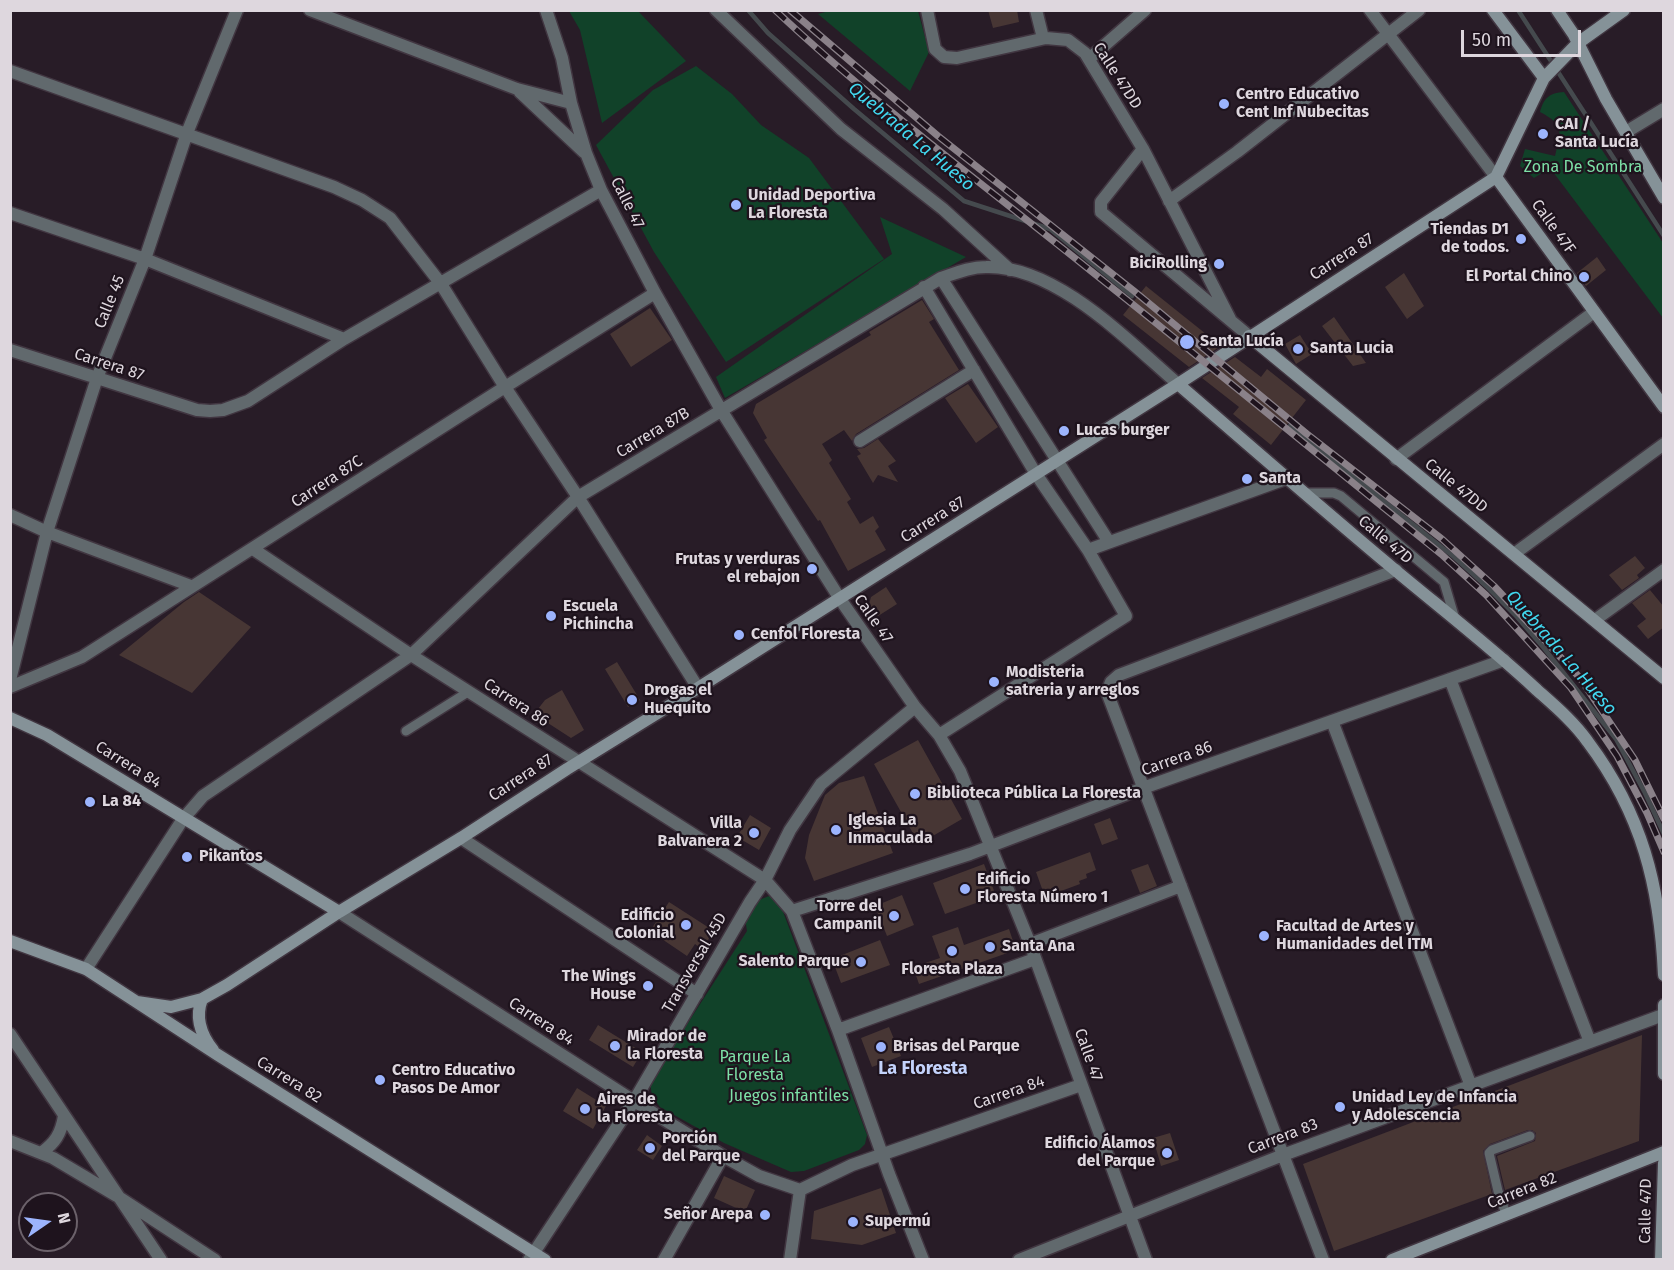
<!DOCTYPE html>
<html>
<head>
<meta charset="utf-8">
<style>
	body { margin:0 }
	#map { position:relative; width:1674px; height:1270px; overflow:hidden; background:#281c27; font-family:"Fira Sans",sans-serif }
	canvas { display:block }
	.frame { position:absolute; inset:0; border:12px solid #ded7de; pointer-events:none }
	.north { position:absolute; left:18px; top:1192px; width:60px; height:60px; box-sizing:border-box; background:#1e131d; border:2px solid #6b616a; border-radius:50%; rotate:77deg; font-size:16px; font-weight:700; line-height:24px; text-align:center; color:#ded7de }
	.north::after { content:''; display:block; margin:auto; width:21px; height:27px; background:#9cb4fd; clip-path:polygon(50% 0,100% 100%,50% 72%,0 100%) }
	.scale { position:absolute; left:1461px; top:30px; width:120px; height:27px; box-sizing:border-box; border:3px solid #ded7de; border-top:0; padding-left:8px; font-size:18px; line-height:21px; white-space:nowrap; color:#ded7de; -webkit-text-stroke:4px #1e131d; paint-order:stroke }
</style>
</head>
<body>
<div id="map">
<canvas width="1674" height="1270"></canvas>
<div class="frame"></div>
<div class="north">N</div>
<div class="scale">50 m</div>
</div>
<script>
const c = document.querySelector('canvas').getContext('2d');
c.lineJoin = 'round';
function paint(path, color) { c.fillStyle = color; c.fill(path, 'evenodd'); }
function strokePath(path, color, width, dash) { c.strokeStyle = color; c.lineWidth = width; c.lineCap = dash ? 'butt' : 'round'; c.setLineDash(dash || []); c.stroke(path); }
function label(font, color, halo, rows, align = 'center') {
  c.font = font + ' "Fira Sans",sans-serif'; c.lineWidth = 4.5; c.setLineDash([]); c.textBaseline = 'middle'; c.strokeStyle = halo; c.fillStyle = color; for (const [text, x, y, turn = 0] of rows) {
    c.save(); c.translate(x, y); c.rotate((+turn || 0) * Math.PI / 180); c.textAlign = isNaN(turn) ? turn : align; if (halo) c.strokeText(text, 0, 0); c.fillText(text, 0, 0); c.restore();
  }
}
const green = new Path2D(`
	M833 10 918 11 929 52 910 91 818 14Z
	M569 11H638L686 61 602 123 580 30Z
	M696 66 732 94 761 125 809 158 884 259 726 362 654 252 596 145 653 90Z
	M1564 92 1663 243V318L1550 168 1534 178 1520 166 1525 149 1555 156C1561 132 1565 125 1540 112 1544 98 1549 93 1564 92Z
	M880 217 966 257 725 398 716 377 892 254Z
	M769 896 779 901 867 1135 865 1144 859 1150 804 1171 791 1172 724 1143 660 1107 652 1096 650 1082 747 931 745 918 759 900Z`);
const stream = new Path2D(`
	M748 10 768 33 854 109 964 201 1050 229 1132 296
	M1518 10 1664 236
	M1290 426 1454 557 1486 586 1517 617 1543 647 1616 739 1645 793 1664 834`);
const building = new Path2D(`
	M988 10H1017L1019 22 993 28Z
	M1597 257 1606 270 1586 286 1577 273Z
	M1404 273 1424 306 1407 319 1385 287Z
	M1146 286 1221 346 1189 367 1123 315Z
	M922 300 934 319 929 322 959 370 856 434 852 441 844 430 822 444 832 460 829 463 851 499 847 502 860 524 873 516 879 527 875 531 886 550 848 571 820 520 818 521 764 440 767 438 753 413 756 404 871 335 869 332Z
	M650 308 672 340 631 367 610 334Z
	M1334 317 1366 363 1353 366 1322 326Z
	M1300 335 1312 354 1296 364 1285 344Z
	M1235 357 1261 377 1267 369 1306 400 1271 445 1233 414 1239 407 1202 378Z
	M968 384 998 427 976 443 945 398Z
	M878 439 896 461 888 466 898 482 878 475 873 483 857 456 861 454 857 449 864 448Z
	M1635 556 1645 568 1637 575 1639 578 1622 590 1609 575Z
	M886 587 897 604 875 618 868 608 871 597Z
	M1650 590 1664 607V627L1648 639 1637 626 1646 619 1632 603Z
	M199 592 251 627 192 693 119 655 184 602Z
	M617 662 640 700 628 707 605 669Z
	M562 690 584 730 571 738 534 714 545 700Z
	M918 740 962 819 919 844 874 764Z
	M864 776 893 853 814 881 805 858 809 835 825 795 839 783Z
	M750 815 771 828 759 850 737 837Z
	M1110 818 1118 839 1102 845 1094 824Z
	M1090 852 1096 870 1086 874 1087 878 1079 881 1080 884 1045 897 1036 872Z
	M984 864 996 896 945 914 933 883Z
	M1148 864 1157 886 1140 893 1131 870Z
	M902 895 914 925 887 936 875 906Z
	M669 902 714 931 702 949 695 944 687 956 650 931Z
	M958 927 964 945 1009 929 1016 950 919 984 913 967 940 958 932 936Z
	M880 940 890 965 841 983 832 959Z
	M598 1025 642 1052 633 1067 589 1040Z
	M889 1027 901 1056 872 1067 861 1038Z
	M1642 1035 1639 1141 1505 1190 1497 1156 1535 1141 1536 1133 1532 1130H1528L1490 1144 1483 1151 1492 1194 1334 1251 1303 1164Z
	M577 1088 606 1106 593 1129 563 1111Z
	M1170 1133 1179 1160 1161 1166 1153 1138Z
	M647 1135 662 1146 653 1160 637 1150Z
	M724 1176 755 1190 745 1212 714 1198Z
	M881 1188 896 1233 862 1245 811 1239 814 1211Z`);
const lane = new Path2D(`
	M1304 493H1334L1341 496 1444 582 1455 619
	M406 731 468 692
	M1506 1214 1498 1191 1489 1153 1492 1150 1530 1136`);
const street = new Path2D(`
	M310 10 517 89 571 103
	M546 10 562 58 571 103 586 153 601 190 655 293 721 410 840 599 915 707 939 735 960 771 1030 944 1146 1260
	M716 10 841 129 943 209 1010 270
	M927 10 935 49 944 57 957 58 1046 38 1068 40 1085 53 1143 149 1230 319
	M1036 10 1043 38
	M1370 10 1496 177
	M1090 58 1145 10
	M10 71 334 187 362 200 390 218 441 284 505 387 578 497 698 688
	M520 92 584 152
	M1626 132 1664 109
	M1143 149 1101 202V212L1249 336
	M1169 201 1237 152 1419 10
	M10 213 145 259 344 339
	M941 278 1109 542
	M924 287 1036 474 1088 550 1126 616 939 735
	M10 350 197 410 210 411 223 410 248 401 344 339 601 190
	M860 441 974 370
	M1396 459 1594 312
	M10 515 47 532 191 586
	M253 549 411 655 765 880 792 911 838 1030 889 1174 923 1260
	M1088 550 1288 478
	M1514 554 1664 444
	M1595 620 1664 570
	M1450 679 1590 1042
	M10 680 47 532 97 378 145 259 187 133 237 10
	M10 687 82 657 505 387 655 293
	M1332 721 1471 1086
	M461 838 697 994
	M792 911 970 854 1143 788 1504 660
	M339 912 634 1101 723 1156 759 1176 800 1190 852 1165 1081 1085
	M1030 944 1181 886
	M86 969 183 819 203 796 411 655 578 497 941 278C956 273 970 267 986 267 1056 265 1128 341 1178 384
	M838 1030 1035 959
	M10 1034 161 1260
	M10 1141 53 1158 117 1196 215 1260
	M41 1153C55 1143 61 1134 64 1116
	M529 1260 634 1101 750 902 765 880 790 830 821 784 915 707
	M664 1260 723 1156
	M790 1260 800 1190
	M1019 1260 1283 1155 1663 1015
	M1323 1260 1107 692 1111 682 1119 675 1396 570`);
const secondary = new Path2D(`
	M1493 10 1544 78
	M1557 10 1574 35 1606 99 1664 198
	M1496 177 1664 407
	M1249 336 1664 678
	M1178 384C1250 446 1322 509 1395 570 1443 610 1492 648 1537 690 1555 706 1574 722 1588 742 1642 814 1660 886 1664 975
	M10 718 47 735 339 912
	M10 941 86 969 218 1055 545 1260
	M202 999C195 1017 201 1035 213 1050
	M137 1002 171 1007 202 999 227 985 339 912 461 838 567 769 698 688 1178 384 1496 177 1544 78 1578 43 1624 10
	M1664 1005V1074
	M1392 1260 1664 1152
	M1661 1260 1664 1163`);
const rail = new Path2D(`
	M775 10C875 104 985 186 1091 271 1208 364 1324 460 1441 554L1486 595 1571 688 1617 756 1647 813 1664 852
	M790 10 938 136 1134 291 1307 434 1442 539 1494 586 1580 678 1635 760 1664 819`);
const markers = [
	[1224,104,6,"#9cb4fd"],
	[1543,134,6,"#9cb4fd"],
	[736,205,6,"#9cb4fd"],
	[1521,239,6,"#9cb4fd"],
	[1219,264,6,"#9cb4fd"],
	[1584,277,6,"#9cb4fd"],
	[1187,342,8,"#9cb4fd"],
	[1298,349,6,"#9cb4fd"],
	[1064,431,6,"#9cb4fd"],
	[1247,479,6,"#9cb4fd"],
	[812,569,6,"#9cb4fd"],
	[551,616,6,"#9cb4fd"],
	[739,635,6,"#9cb4fd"],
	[994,682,6,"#9cb4fd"],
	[632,700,6,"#9cb4fd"],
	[915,794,6,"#9cb4fd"],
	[90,802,6,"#9cb4fd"],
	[836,830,6,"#9cb4fd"],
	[754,833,6,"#9cb4fd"],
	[187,857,6,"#9cb4fd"],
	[965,889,6,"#9cb4fd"],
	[894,916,6,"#9cb4fd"],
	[686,925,6,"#9cb4fd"],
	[1264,936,6,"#9cb4fd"],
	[990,947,6,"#9cb4fd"],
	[952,951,6,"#9cb4fd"],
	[861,962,6,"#9cb4fd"],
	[648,986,6,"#9cb4fd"],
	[615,1046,6,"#9cb4fd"],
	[881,1047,6,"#9cb4fd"],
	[380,1080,6,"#9cb4fd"],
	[1340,1107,6,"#9cb4fd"],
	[585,1109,6,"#9cb4fd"],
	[650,1148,6,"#9cb4fd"],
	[1167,1153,6,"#9cb4fd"],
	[765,1215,6,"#9cb4fd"],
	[853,1222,6,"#9cb4fd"]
];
const streetNames = [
	["Calle 47DD",1117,76,57],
	["Calle 47",627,203,63],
	["Calle 47F",1553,227,54],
	["Carrera 87",1342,257,-33],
	["Calle 45",110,302,-68],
	["Carrera 87",109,365,18],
	["Carrera 87B",653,433,-31],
	["Carrera 87C",327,482,-33],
	["Calle 47DD",1456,486,39],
	["Carrera 87",933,520,-32],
	["Calle 47D",1385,540,40],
	["Calle 47",873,619,55],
	["Carrera 86",516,703,33],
	["Carrera 86",1177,759,-20],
	["Carrera 84",128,765,32],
	["Carrera 87",521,778,-33],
	["Transversal 45D",695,963,-60],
	["Carrera 84",541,1022,33],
	["Calle 47",1088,1055,70],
	["Carrera 82",289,1080,32],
	["Carrera 84",1009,1093,-19],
	["Carrera 83",1283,1137,-21],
	["Carrera 82",1522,1191,-22],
	["Calle 47D",1646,1211,-89]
];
const poiNames = [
	["Centro Educativo",1236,95],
	["Cent Inf Nubecitas",1236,113],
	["CAI /",1555,125],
	["Santa Lucía",1555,143],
	["Unidad Deportiva",748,196],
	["La Floresta",748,214],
	["Tiendas D1",1509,230,"right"],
	["de todos.",1509,248,"right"],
	["BiciRolling",1207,264,"right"],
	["El Portal Chino",1572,277,"right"],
	["Santa Lucía",1200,342],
	["Santa Lucia",1310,349],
	["Lucas burger",1076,431],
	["Santa",1259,479],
	["Frutas y verduras",800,560,"right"],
	["el rebajon",800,578,"right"],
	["Escuela",563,607],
	["Pichincha",563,625],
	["Cenfol Floresta",751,635],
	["Modisteria",1006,673],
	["satreria y arreglos",1006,691],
	["Drogas el",644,691],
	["Huequito",644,709],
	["Biblioteca Pública La Floresta",927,794],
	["La 84",102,802],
	["Iglesia La",848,821],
	["Inmaculada",848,839],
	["Villa",742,824,"right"],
	["Balvanera 2",742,842,"right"],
	["Pikantos",199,857],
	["Edificio",977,880],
	["Floresta Número 1",977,898],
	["Torre del",882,907,"right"],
	["Campanil",882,925,"right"],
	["Edificio",674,916,"right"],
	["Colonial",674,934,"right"],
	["Facultad de Artes y",1276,927],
	["Humanidades del ITM",1276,945],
	["Santa Ana",1002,947],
	["Salento Parque",849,962,"right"],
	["Floresta Plaza",952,970,"center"],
	["The Wings",636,977,"right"],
	["House",636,995,"right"],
	["Mirador de",627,1037],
	["la Floresta",627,1055],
	["Brisas del Parque",893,1047],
	["Centro Educativo",392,1071],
	["Pasos De Amor",392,1089],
	["Unidad Ley de Infancia",1352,1098],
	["y Adolescencia",1352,1116],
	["Aires de",597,1100],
	["la Floresta",597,1118],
	["Porción",662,1139],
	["del Parque",662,1157],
	["Edificio Álamos",1155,1144,"right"],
	["del Parque",1155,1162,"right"],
	["Señor Arepa",753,1215,"right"],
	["Supermú",865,1222]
];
const parkNames = [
	["Zona De Sombra",1583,168],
	["Parque La",755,1058],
	["Floresta",755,1076],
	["Juegos infantiles",789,1097]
];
const waterNames = [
	["Quebrada La Hueso",911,137,40],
	["Quebrada La Hueso",1561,653,49]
];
const neighbourhoodNames = [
	["La Floresta",923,1069]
];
paint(green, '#114229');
strokePath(stream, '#454a4e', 4.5);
paint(building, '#473634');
strokePath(lane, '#413641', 12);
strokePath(street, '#413641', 15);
strokePath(secondary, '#413641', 15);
strokePath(lane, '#61696d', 9);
strokePath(street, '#61696d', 12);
strokePath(secondary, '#859298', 12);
strokePath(rail, '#8a8189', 7);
strokePath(rail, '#1e131d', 4.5, [14]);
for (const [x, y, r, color] of markers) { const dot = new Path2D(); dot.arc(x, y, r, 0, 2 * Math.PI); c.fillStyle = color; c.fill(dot); strokePath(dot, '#1e131d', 2); }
label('16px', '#ded7de', '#1e131d', streetNames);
label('bold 16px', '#ded7de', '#1e131d', poiNames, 'left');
label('16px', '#7de1a7', '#1e131d', parkNames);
label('italic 18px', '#41d8f0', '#1e131d', waterNames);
label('bold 18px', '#c3d2fb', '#1e131d', neighbourhoodNames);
</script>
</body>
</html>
